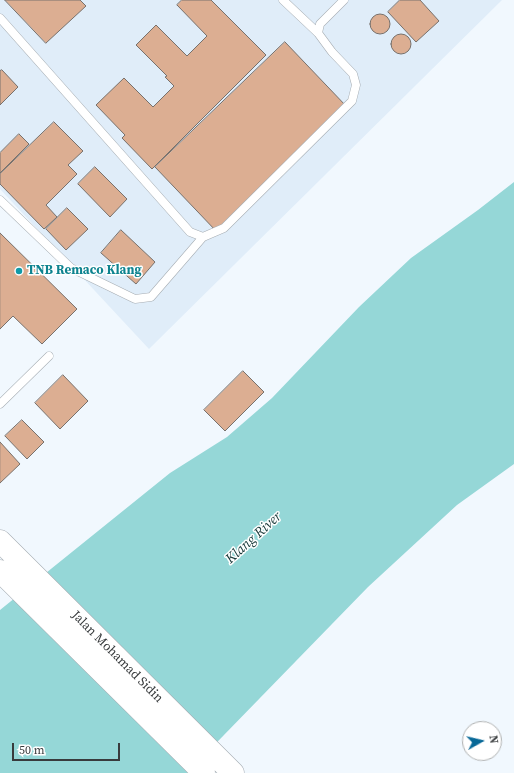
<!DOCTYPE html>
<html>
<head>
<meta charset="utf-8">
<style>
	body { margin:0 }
	#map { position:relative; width:514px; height:773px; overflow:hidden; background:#f1f8fe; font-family:"Source Serif 4",serif }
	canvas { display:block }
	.north { position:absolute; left:462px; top:721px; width:40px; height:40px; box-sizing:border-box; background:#fff; border:1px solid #afb1b1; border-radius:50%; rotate:82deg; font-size:11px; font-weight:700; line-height:16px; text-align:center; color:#383b3d }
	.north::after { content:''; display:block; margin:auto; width:14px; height:18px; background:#076897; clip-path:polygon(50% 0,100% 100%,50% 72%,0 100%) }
	.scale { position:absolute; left:12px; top:743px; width:108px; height:18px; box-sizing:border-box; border:2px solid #383b3d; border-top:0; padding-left:5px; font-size:12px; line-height:14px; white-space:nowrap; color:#383b3d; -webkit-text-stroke:3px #fff; paint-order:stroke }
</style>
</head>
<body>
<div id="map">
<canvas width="514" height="773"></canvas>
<div class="north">N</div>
<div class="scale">50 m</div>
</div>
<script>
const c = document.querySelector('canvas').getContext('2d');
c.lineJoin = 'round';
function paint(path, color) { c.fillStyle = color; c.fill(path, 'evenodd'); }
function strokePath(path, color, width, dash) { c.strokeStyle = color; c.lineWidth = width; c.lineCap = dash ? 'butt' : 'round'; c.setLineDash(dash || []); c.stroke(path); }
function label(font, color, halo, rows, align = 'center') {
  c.font = font + ' "Source Serif 4",serif'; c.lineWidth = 3; c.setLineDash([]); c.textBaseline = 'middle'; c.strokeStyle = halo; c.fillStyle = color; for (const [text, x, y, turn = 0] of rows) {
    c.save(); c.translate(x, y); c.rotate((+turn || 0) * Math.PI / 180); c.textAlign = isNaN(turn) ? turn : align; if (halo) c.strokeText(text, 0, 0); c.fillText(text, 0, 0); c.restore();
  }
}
const built = new Path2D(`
	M0 0H502L149 349 0 189Z`);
const water = new Path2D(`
	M514 182V464L457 505 368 587 187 773H0V610L170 473 227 437 272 398 359 307 411 258 478 210Z`);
const building = new Path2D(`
	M5 0H80L86 6 46 43Z
	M182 0H211L266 55 152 169 122 138 125 135 96 105 124 78 153 107 174 86 165 77 167 76 136 45 156 25 187 56 207 36 177 5Z
	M400 0H420L439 21 416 42 388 12Z
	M370 24a10 10 0 1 1 20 0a10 10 0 1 1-20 0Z
	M391 44a10 10 0 1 1 20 0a10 10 0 1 1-20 0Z
	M285 42 347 107 217 232 155 167Z
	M2 70 18 87 0 105V71Z
	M54 122 83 151 68 165 77 174 46 205 57 217 44 229 0 184V174Z
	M19 134 29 144 0 173V153Z
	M95 167 127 199 110 217 78 184Z
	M67 208 88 229 66 250 46 229Z
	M121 230 155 262 136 284 101 253Z
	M0 233 77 309 42 344 13 316 0 329Z
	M243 371 264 392 225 431 204 410Z
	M63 375 88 401 60 429 35 403Z
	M22 420 44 442 27 459 5 436Z
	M0 442 20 464 0 483Z`);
const lane = new Path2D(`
	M283 0 318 33
	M0 18 190 232 203 237 224 228 352 101 356 85 353 74 332 52 318 33 320 24 344 0
	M0 200 71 268 135 299 151 297 203 237
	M0 404 49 356`);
const secondary = new Path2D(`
	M0 541 233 773
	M0 571 204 773`);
const markers = [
	[19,271,4,"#0f9aa8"]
];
const cultureNames = [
	["TNB Remaco Klang",27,271]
];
const streetNames = [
	["Jalan Mohamad Sidin",117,657,45]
];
const waterNames = [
	["Klang River",254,538,-42]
];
paint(built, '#e0edf9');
paint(water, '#95d7d7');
paint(building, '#dcae92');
strokePath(building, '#78716c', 1);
strokePath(lane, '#a6adb3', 9);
strokePath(secondary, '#a6adb3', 23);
strokePath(lane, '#fff', 8);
strokePath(secondary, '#fff', 22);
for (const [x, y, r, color] of markers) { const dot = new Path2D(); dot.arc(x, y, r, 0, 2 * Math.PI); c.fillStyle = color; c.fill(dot); strokePath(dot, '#fff', 1.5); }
label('bold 13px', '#0d838f', '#fff', cultureNames, 'left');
label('13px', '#383b3d', '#fff', streetNames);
label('italic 14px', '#183939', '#fff', waterNames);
</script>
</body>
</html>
